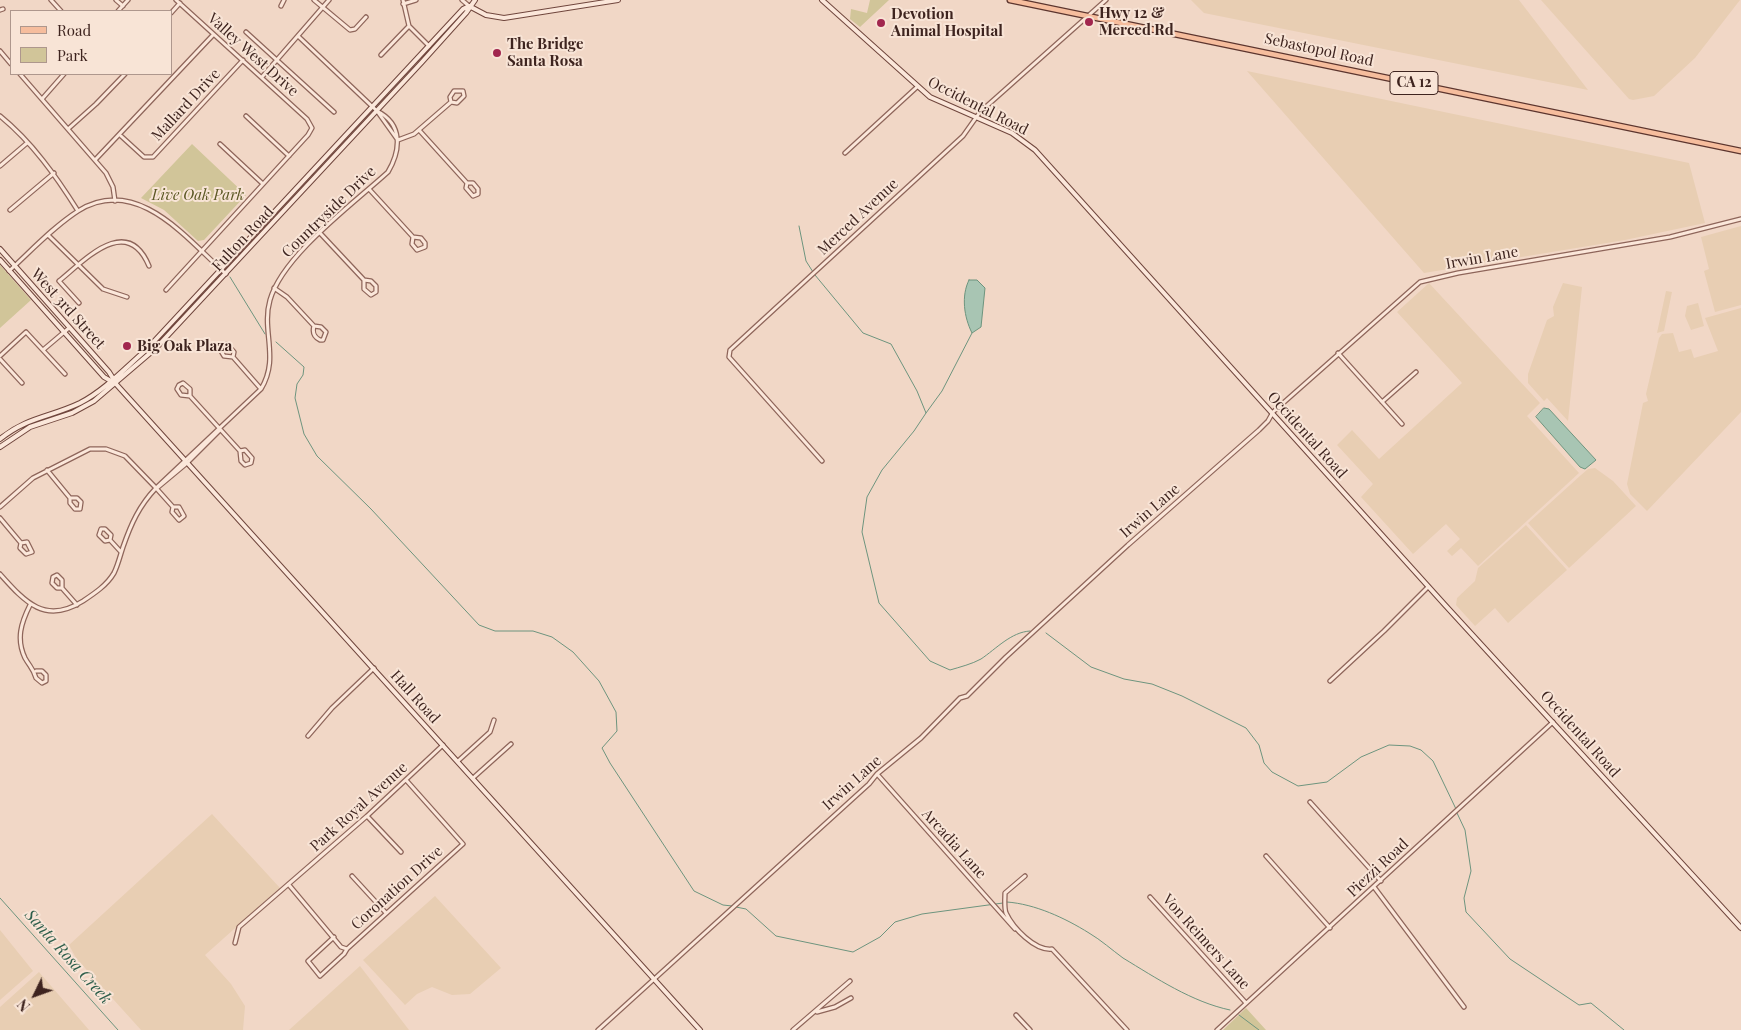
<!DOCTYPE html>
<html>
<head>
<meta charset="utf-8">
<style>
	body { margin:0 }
	#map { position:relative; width:1741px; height:1030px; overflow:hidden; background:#f1d7c6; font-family:"Playfair Display",serif }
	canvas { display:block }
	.legend { position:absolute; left:10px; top:10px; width:162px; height:65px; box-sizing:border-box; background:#f8e4d6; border:1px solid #ae978d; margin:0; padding:6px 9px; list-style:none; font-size:15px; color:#3e241f }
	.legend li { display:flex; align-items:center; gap:10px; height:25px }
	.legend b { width:25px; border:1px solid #ae978d }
	.north { position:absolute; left:10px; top:970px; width:50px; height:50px; -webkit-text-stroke:4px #f8e4d6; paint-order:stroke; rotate:228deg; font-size:14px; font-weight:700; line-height:20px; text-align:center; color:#3e241f }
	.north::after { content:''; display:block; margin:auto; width:18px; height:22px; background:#3e241f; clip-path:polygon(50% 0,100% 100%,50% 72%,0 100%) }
</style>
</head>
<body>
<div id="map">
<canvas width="1741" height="1030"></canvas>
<ul class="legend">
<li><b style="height:6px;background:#f6bd9d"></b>Road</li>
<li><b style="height:14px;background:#d1c599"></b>Park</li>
</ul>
<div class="north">N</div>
</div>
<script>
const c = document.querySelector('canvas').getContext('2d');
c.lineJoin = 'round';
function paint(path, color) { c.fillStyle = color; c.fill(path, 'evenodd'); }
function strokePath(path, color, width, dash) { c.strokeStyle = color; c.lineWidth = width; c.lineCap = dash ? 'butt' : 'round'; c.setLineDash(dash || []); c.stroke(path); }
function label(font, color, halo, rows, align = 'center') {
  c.font = font + ' "Playfair Display",serif'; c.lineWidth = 4; c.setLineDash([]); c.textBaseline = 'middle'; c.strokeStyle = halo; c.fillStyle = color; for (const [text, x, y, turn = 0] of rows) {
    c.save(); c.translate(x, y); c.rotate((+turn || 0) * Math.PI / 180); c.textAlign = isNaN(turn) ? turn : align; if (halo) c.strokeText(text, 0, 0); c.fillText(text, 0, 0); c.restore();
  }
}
const farmland = new Path2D(`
	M1191 0H1519L1588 90 1204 13Z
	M1541 0H1740L1695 58 1654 96 1633 100 1629 99Z
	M1247 71 1689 163 1705 223 1625 240 1424 273Z
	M1741 226V305L1715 312 1704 271 1709 269 1701 237Z
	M1429 283 1540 403 1527 416 1579 473 1478 566 1461 548 1452 556 1447 551 1460 539 1446 524 1413 554 1361 497 1373 484 1337 445 1352 430 1379 459 1462 383 1397 312Z
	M1563 283 1582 287 1568 421 1547 398 1544 401 1528 383V374L1547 320 1554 316 1553 307Z
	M1666 291 1672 292 1664 331 1657 333Z
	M1698 303 1704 326 1691 330 1685 316 1687 306Z
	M1741 308V412L1647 511 1630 494 1627 484 1643 403 1648 401 1646 394 1659 338 1662 334 1673 333 1679 352 1691 349 1694 358 1718 351 1705 318Z
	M1595 468 1613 481 1636 506 1569 568 1528 523 1581 475 1588 469Z
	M1526 525 1567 570 1508 623 1495 608 1475 626 1456 605 1457 598 1475 581 1478 568Z
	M212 814 280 888 205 955 231 984 245 1006 243 1030H141L76 958 69 945Z
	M435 896 501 968 470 994 452 995 432 987 417 994 405 1005 363 960Z
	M0 930 33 971 0 1000Z
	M360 966 409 1030H289Z
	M39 972 89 1030H0V1007Z`);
const green = new Path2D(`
	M870 0H889L860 27 850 19 851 9 867 13Z
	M192 144 246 195 204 240 198 241 164 210 141 198Z
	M0 265 31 300 0 328Z
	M1246 1008 1266 1030H1223Z`);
const water = new Path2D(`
	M969 280H977L985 288 981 327 972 333C964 317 961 296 969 280Z
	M1544 408 1549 409 1596 460 1585 469 1580 467 1536 417Z`);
const stream = new Path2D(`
	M799 226 806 261 813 272
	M815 275 863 333 891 344 917 391 926 413 914 431 882 470 867 497 862 532 879 603 930 661 950 670C960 667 972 664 981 659 996 649 1011 632 1030 631
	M230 277 265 334
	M276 342 304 367 303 375 297 384 295 398 304 434 317 456 371 509 479 625 495 631H533L552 637 573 652 599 681 616 712 617 731 602 748 610 763 694 891 723 905 732 906
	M926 413 942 391 972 333
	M1046 633 1091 667 1124 679 1152 684 1182 696 1246 728 1259 745 1264 763 1272 772 1298 786 1327 782 1361 757 1389 745 1410 746 1421 750 1433 761 1456 809
	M1457 813 1465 830 1471 871 1464 898 1466 912 1510 959 1579 1005 1591 1003 1624 1030
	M0 898 118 1030
	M1007 902C1035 904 1065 918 1089 933 1101 940 1112 950 1123 958 1156 978 1192 1002 1230 1010
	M736 907 746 909 776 936 853 952 880 937 895 922 922 914 1003 903
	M1239 1015 1259 1030`);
const street = new Path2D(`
	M51 0 61 11
	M116 0 123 6
	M314 0 350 30 355 29 366 17
	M403 0 409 26 429 46
	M462 0 469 6
	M403 4 416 0
	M281 6 284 0
	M0 10 3 9
	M118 11 128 0
	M171 13 180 3
	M246 32 334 112
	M299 37 377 111 397 139
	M0 51 11 64
	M381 55 409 26
	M20 74 106 173 113 187 115 201
	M262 77 329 0
	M42 99 64 74
	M0 116C32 142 56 176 78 211
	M246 116 289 156
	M68 129 96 104 125 74
	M419 130 467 183 466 188 473 196 478 194V189L473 183H467
	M121 136 144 157H153L243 60
	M398 140 414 134 451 102 457 103 464 96 463 91H454L450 97 451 102
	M220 144 263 184
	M845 153 917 87
	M95 160 213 35
	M0 166 27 143
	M369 189 413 237 412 244 417 250 425 247V243L421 238 413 237
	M10 210 54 173
	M320 233 364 280V289L371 295 376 292V286L371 281 364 280
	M49 236 103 289 127 297
	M9 271C31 251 53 227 78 211 137 174 187 239 226 274
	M274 288 287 297 314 326C312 333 314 337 320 340H323L326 332 321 327 314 326
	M166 290 308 135 312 128 307 119 176 0
	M79 303 59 281C84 261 127 213 149 266
	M43 350 69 328
	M1338 353 1402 424
	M0 356 26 332 65 374
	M233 357 224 356 221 351 222 346 227 344 234 352 233 357 261 389
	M0 359 22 383
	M190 396 181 395 177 389 179 385 183 383 190 389V396L240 451 241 461 245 465 251 463 252 458 245 450 240 451
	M1382 402 1416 372
	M822 461 729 357 730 350 963 136 980 112 1106 0
	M47 470 70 498V503L75 509H80L81 502 77 498H70
	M156 488 261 389C280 358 261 331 270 300 283 255 353 204 388 172 401 150 403 124 377 111
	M156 488 173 507 172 512 179 520 184 516 179 507H173
	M157 488 187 463 220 430
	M0 507 33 478 90 449H106L125 456 156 488C139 506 131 524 123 547 120 556 118 565 114 573 107 585 95 593 83 601 45 625 25 602 0 574
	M0 518 21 543 27 542 32 552 26 554 20 548 21 543
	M110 540 105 541 99 535 101 529H105L111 535 110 540 121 552
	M62 588H57L52 583 53 577 57 575 62 580V588L77 605
	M30 605C21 623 16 639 25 658 30 667 33 668 36 678L42 683 46 681V675L42 671H36
	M1330 681 1384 631 1428 587
	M308 736 332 708 374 668
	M458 761 490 732 494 720
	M877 774 1015 929
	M473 778 511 744
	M1310 802 1381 881
	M367 816 401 852
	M1266 856 1330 928
	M352 876 386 913
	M1025 876 1005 893C1005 899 1004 907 1006 913 1013 928 1035 951 1052 949L1127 1030
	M289 885 341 947 347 949
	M1374 887 1464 1007
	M1150 897 1246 1003
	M334 937 308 961 320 976 344 954 347 949 463 844 406 780
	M235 943 239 927 367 816 443 745
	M817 1012 835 1007 851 998
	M1016 1015 1030 1030
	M598 1030 869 784 877 774 921 738 960 698 967 696 1006 657 1128 545 1259 430 1268 421 1273 412 1420 282 1458 273 1670 237 1741 219
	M793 1030 850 981
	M1217 1030 1553 722`);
const secondary = new Path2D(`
	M822 0 930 97 1012 133 1035 150 1445 605 1741 928
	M469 6 486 15 504 18 618 0
	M0 249 109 372 114 380
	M0 260 104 377 116 384 700 1030
	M0 439C27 417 51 417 80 403 105 390 125 368 146 350L463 9 469 6
	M0 447 30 427 72 413 94 401 156 348 422 62 466 13 475 0`);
const primary = new Path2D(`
	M1010 0 1741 151`);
const markers = [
	[1089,22,5,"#a1264e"],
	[881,23,5,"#a1264e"],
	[497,53,5,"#a1264e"],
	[127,346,5,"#a1264e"]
];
const shields = [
	[1414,83,48]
];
const shieldNames = [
	["CA 12",1414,83]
];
const poiNames = [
	["Hwy 12 &",1099,13],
	["Merced Rd",1099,30],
	["Devotion",891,14],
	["Animal Hospital",891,31],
	["The Bridge",507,44],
	["Santa Rosa",507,61],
	["Big Oak Plaza",137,346]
];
const streetNames = [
	["Sebastopol Road",1319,50,12],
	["Valley West Drive",253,55,42],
	["Mallard Drive",186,105,-47],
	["Occidental Road",978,106,27],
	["Countryside Drive",329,212,-44],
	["Merced Avenue",858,217,-43],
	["Fulton Road",243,239,-47],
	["Irwin Lane",1482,258,-10],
	["West 3rd Street",68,309,48],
	["Occidental Road",1307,435,48],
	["Irwin Lane",1150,511,-41],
	["Hall Road",415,697,48],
	["Occidental Road",1580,734,48],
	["Irwin Lane",852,783,-42],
	["Park Royal Avenue",359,807,-42],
	["Arcadia Lane",954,844,48],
	["Piezzi Road",1378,868,-43],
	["Coronation Drive",397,888,-42],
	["Von Reimers Lane",1206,942,48]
];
const parkNames = [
	["Live Oak Park",198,195]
];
const waterNames = [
	["Santa Rosa Creek",68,957,48]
];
paint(farmland, '#e8ceb3');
paint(green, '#d1c599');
paint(water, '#a8c5b3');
strokePath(water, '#6d947e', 1);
strokePath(stream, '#6d947e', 1);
strokePath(street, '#8e655a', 5.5);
strokePath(secondary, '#70463d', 6);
strokePath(primary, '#5c352e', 7);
strokePath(street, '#fbe7da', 3);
strokePath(secondary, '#fbe7da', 4);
strokePath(primary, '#f6bd9d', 4.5);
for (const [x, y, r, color] of markers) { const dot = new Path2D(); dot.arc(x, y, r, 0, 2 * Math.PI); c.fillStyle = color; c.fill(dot); strokePath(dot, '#f8e4d6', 2); }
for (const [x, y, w] of shields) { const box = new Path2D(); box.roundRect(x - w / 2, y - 11.5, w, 23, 4); c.fillStyle = '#f8e4d6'; c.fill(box); strokePath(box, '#3e241f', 1); }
label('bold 14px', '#3e241f', null, shieldNames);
label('bold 15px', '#3e241f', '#f8e4d6', poiNames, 'left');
label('15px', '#3e241f', '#f8e4d6', streetNames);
label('italic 15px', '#5b5824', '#f8e4d6', parkNames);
label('italic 16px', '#2d5e4b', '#f8e4d6', waterNames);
</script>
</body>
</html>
